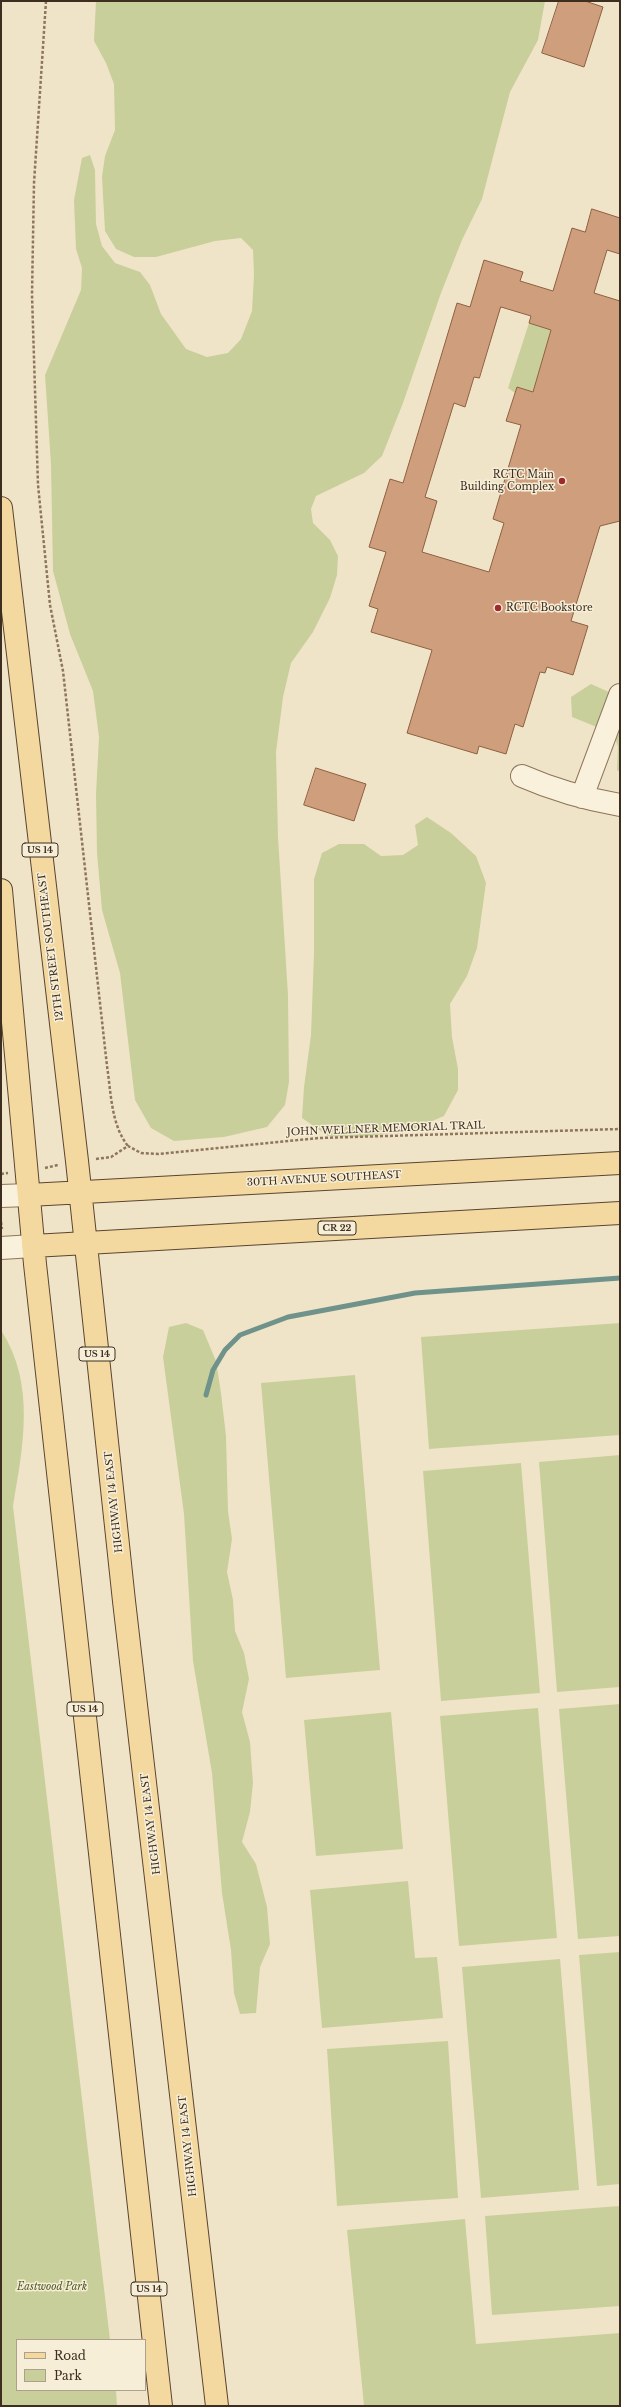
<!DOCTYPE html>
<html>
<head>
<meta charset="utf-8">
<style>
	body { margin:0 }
	#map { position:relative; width:621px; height:2407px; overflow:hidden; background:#f0e4c8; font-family:"Libre Baskerville",serif }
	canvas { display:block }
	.frame { position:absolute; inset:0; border:2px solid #3d2e20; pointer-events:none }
	.legend { position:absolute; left:16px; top:2339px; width:130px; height:52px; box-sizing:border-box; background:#f7eed8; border:1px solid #ada18e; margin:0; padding:5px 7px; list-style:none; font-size:12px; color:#3d2e20 }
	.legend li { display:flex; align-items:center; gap:8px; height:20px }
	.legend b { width:20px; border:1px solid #ada18e }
</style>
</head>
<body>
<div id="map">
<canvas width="621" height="2407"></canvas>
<div class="frame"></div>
<ul class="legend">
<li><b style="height:5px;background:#f3d9a0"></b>Road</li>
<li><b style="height:11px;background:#c9cf9b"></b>Park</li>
</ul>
</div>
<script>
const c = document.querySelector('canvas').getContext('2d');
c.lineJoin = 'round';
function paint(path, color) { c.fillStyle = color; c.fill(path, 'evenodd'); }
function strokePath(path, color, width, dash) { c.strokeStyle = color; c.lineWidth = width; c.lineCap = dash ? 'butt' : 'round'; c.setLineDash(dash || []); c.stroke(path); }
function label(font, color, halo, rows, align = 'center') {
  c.font = font + ' "Libre Baskerville",serif'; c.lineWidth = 3; c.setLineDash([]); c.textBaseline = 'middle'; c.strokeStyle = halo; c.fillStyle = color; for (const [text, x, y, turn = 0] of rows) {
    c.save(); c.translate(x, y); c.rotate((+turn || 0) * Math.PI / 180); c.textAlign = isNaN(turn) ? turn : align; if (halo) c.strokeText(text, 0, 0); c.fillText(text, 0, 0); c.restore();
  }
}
const green = new Path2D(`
	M96 1H545L538 40 510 92 482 199 462 240 441 293 403 403 382 456 364 473 316 496 311 509 313 523 330 540 338 556 337 575 330 598 313 632 291 663 283 697 276 752 278 837 288 995 289 1082 285 1105 267 1127 224 1137 174 1141 151 1128 135 1100 120 973 102 910 97 853 96 794 99 737 93 691 70 634 53 571 51 464 45 375 81 290 82 268 76 249 74 200 82 158 90 155 95 170 96 224 102 246 115 263 140 272 150 285 161 314 186 349 207 357 228 353 241 339 252 311 254 275 253 250 241 238 215 241 156 257H134L116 249 105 231 102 177 105 156 115 130 114 84 106 63 94 41Z
	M529 323 551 330 533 392 517 387 515 393 508 388Z
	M591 684 620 697V772L617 770 618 747 614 734 572 717 571 697Z
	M427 817 451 833 476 856 486 883 477 948 467 976 450 1004 452 1037 458 1069V1090L444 1116 409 1131 360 1137 328 1136 302 1118 304 1087 311 1035 314 953V879L322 853 339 844H364L381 856 403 855 418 845 415 825Z
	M186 1323 203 1330 216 1361 221 1393 226 1436 228 1511 232 1539 227 1572 233 1600 235 1631 244 1653 249 1679 242 1712 250 1742 253 1783 250 1812 242 1842 256 1864 267 1907 270 1944 260 1967 256 2013 240 2014 234 1993 231 1950 222 1893 212 1773 193 1661 184 1514 163 1357 169 1327Z
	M620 1323V1435L429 1449 421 1337Z
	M1 1330C36 1384 23 1447 13 1506L110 2340H17V2390H116L117 2406H1Z
	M355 1375 380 1670 286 1678 261 1383Z
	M620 1455V1687L557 1692 539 1462Z
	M521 1463 540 1693 441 1701 423 1471Z
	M620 1704V1936L578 1939 559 1709Z
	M538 1708 557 1938 459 1946 440 1716Z
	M391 1712 403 1849 316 1856 304 1720Z
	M408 1881 415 1958 437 1957 443 2018 322 2028 310 1890Z
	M620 1952V2184L597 2186 579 1955Z
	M560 1959 579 2190 481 2198 462 1967Z
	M448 2041 458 2198 337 2206 327 2049Z
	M620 2206V2306L492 2315 485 2216Z
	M465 2219 476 2344 620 2333V2406H364L347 2230Z`);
const stream = new Path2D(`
	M206 1395 213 1370 225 1350 240 1335 288 1317 415 1293 620 1278`);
const building = new Path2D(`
	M559 1H585L603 7 584 67 542 53Z
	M592 209 620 218V254L607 250 594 293 620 301V521L600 526 571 621 588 626 573 675 547 667 545 673 540 672 523 727 515 724 506 754 479 746 477 754 407 733 432 650 371 632 378 609 369 606 386 552 369 547 390 479 403 483 457 303 470 307 484 260 523 272 520 281 553 291 572 228 585 232ZM501 307 531 316 529 323 551 330 533 392 517 387 506 421 521 425 493 519 504 523 489 572 422 552 437 501 425 497 454 403 465 407 474 377 479 378Z
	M316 768 366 784 354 821 304 805Z`);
const path = new Path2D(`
	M46 1 34 183 32 295 38 485 50 605 63 671 107 1066C111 1092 111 1125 128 1146
	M96 1159 111 1157 128 1146 141 1153 158 1154 319 1138 620 1129
	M45 1168 58 1165
	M1 1174 8 1173
	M1 1222 2 1229`);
const minor = new Path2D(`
	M522 776C554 790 586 799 620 805
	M582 797 620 695
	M1 1196 29 1195
	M1 1248 33 1246`);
const major = new Path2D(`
	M1 508 77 1161 124 1601 217 2406
	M1 890 35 1264 161 2406
	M29 1195 620 1163
	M33 1246 620 1213`);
const markers = [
	[562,481,4,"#9e2a2b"],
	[498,608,4,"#9e2a2b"]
];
const shields = [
	[40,850,36],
	[337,1228,38],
	[97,1354,36],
	[85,1709,36],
	[149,2289,36]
];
const shieldNames = [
	["US 14",40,850],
	["CR 22",337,1228],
	["US 14",97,1354],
	["US 14",85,1709],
	["US 14",149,2289]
];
const poiNames = [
	["RCTC Main",554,475],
	["Building Complex",554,487],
	["RCTC Bookstore",506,608,"left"]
];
const streetNames = [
	["12TH STREET SOUTHEAST",51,947,-97],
	["JOHN WELLNER MEMORIAL TRAIL",386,1129,-2],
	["30TH AVENUE SOUTHEAST",324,1179,-3],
	["HIGHWAY 14 EAST",114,1502,-96],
	["HIGHWAY 14 EAST",151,1824,-97],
	["HIGHWAY 14 EAST",188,2146,-96]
];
const parkNames = [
	["Eastwood Park",52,2287]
];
paint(green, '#c9cf9b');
strokePath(stream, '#6f938a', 5);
paint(building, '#cf9f7d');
strokePath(building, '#8d5f41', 1);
strokePath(minor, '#8d765c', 24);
strokePath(major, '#5b4430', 24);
strokePath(path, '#8d765c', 2.5, [3, 2]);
strokePath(minor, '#faf1dc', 22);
strokePath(major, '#f3d9a0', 22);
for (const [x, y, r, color] of markers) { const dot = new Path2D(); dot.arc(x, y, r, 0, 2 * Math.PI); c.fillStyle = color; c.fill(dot); strokePath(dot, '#f7eed8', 1.5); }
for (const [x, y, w] of shields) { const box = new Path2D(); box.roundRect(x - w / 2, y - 7, w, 14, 3); c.fillStyle = '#f7eed8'; c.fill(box); strokePath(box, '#3d2e20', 1); }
label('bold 9px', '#3d2e20', null, shieldNames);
label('10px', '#3d2e20', '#f7eed8', poiNames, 'right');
label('10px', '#3d2e20', '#f7eed8', streetNames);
label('italic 10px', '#4d5a26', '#f7eed8', parkNames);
</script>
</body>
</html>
